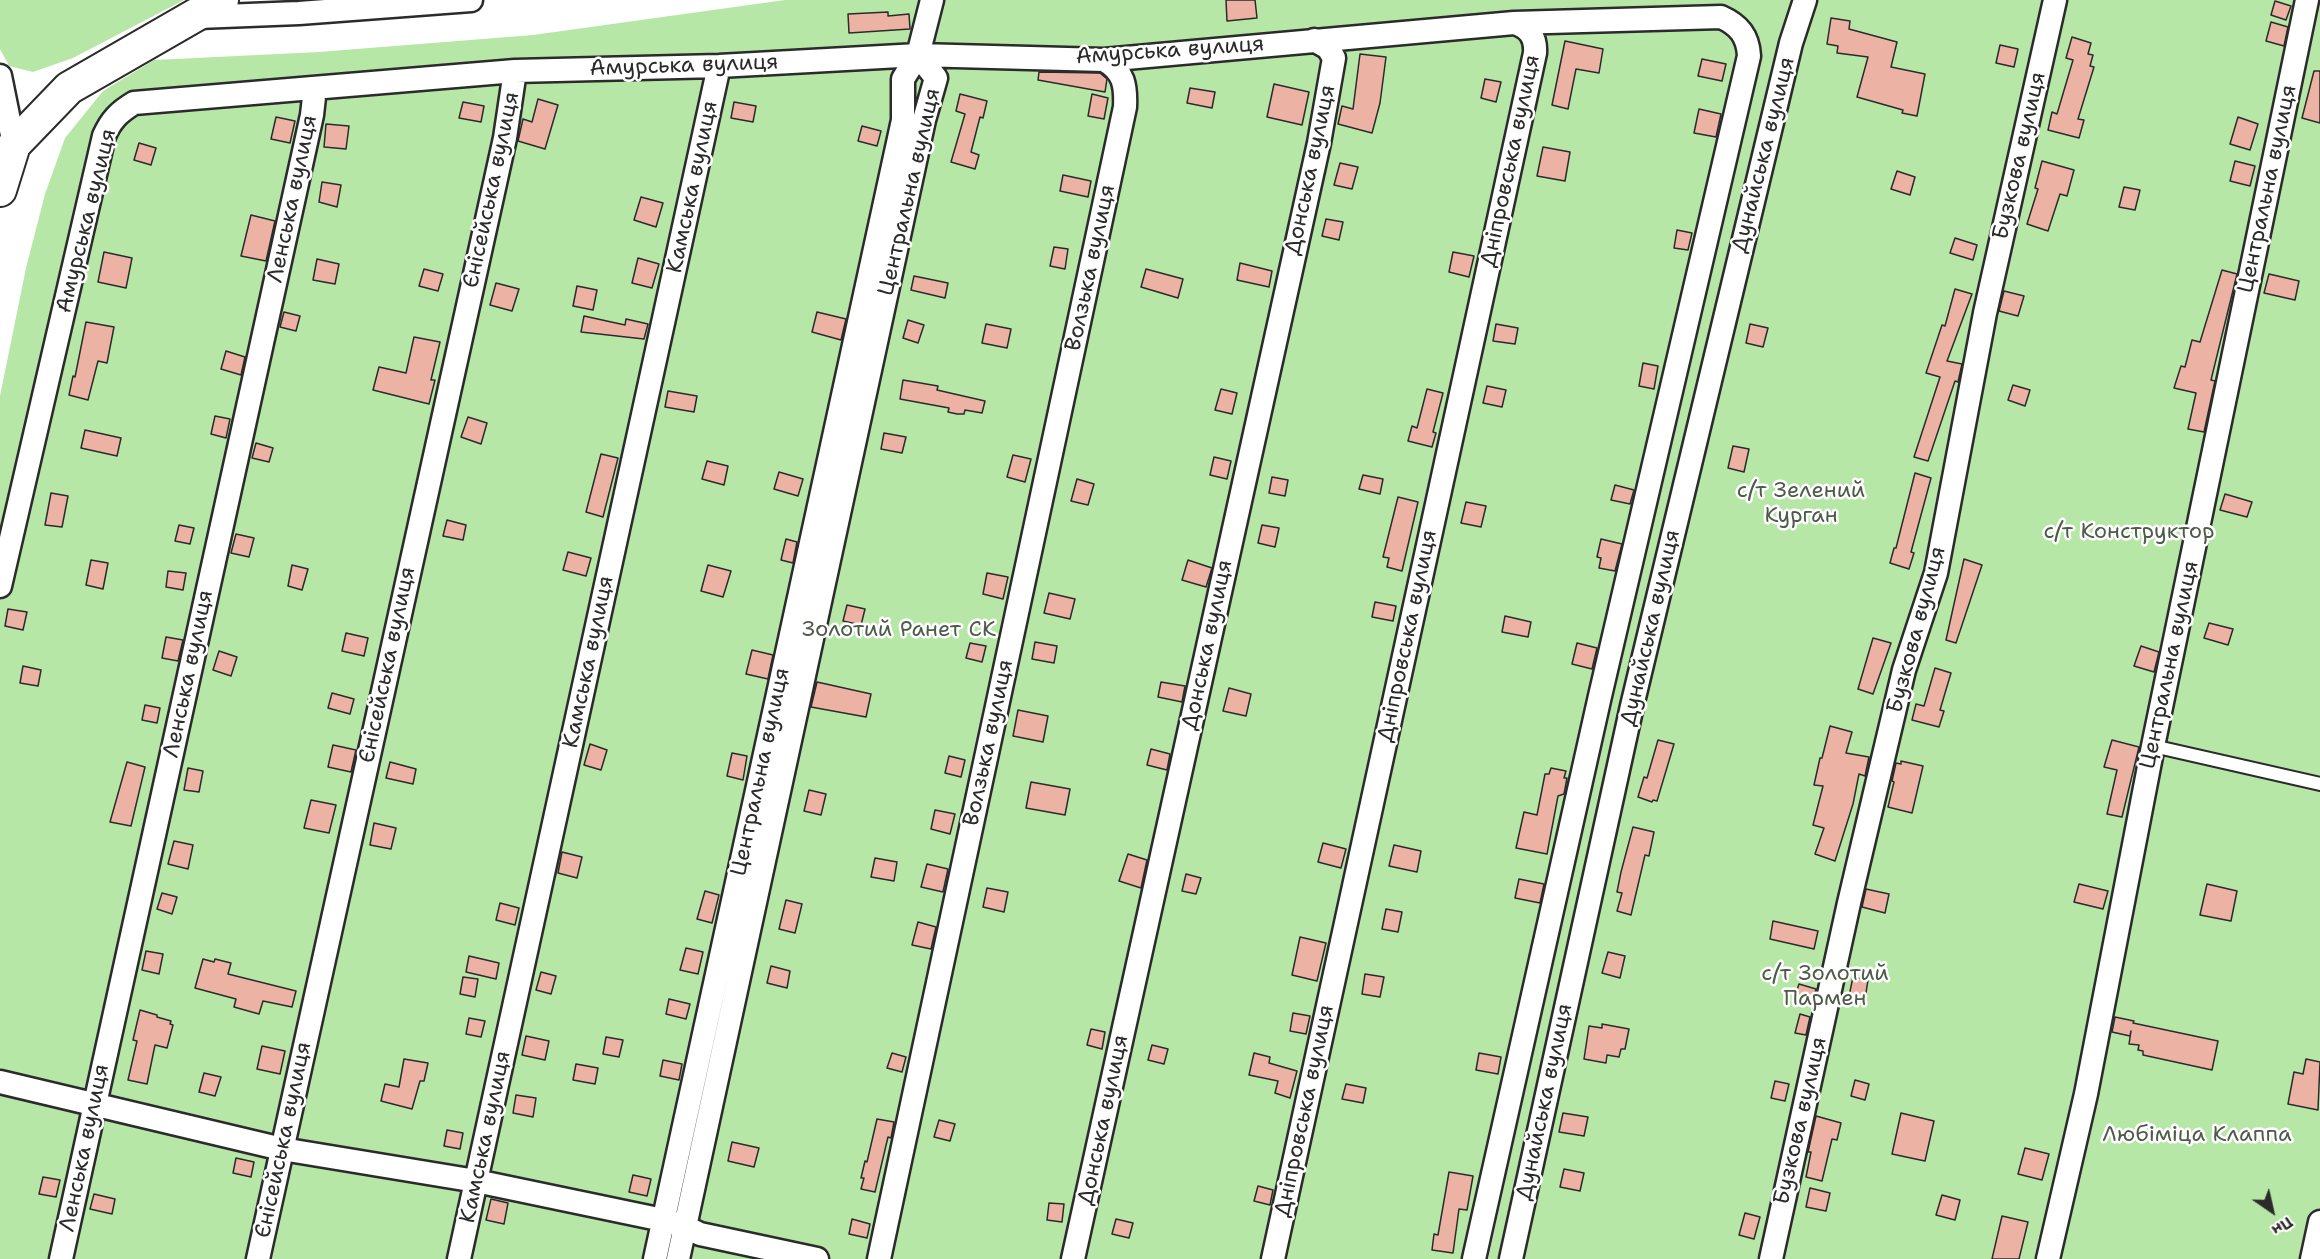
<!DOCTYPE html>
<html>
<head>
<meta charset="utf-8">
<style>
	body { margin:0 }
	#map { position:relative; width:2320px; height:1259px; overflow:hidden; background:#fff; font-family:"Shantell Sans",sans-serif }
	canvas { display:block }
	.north { position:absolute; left:2242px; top:1181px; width:60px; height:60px; -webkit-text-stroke:4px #fff; paint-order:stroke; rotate:146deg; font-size:16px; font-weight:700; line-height:24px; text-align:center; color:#2b2b2b }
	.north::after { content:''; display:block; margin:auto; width:21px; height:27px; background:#2b2b2b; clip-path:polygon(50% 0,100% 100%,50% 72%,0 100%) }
</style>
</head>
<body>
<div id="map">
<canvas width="2320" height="1259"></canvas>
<div class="north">Пн</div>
</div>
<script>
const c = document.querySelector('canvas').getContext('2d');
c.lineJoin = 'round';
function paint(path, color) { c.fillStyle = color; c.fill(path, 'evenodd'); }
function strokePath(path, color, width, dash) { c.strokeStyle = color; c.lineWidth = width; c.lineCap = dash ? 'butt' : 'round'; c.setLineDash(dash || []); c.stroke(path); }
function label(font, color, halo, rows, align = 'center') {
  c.font = font + ' "Shantell Sans",sans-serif'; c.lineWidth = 5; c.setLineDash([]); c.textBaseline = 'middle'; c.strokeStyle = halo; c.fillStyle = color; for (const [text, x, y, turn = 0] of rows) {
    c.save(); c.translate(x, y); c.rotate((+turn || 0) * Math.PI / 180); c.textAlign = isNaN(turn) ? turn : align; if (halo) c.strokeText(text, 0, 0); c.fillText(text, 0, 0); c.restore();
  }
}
const green = new Path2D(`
	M0 0H184L73 58 33 72 9 66 0 49Z
	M785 0H2320V1259H1488L1630 615 1482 1259H0V396L26 268 45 194 65 138 103 91 154 60 319 52 533 35Z`);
const building = new Path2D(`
	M1226 0H1255L1257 18 1227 21Z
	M2275 1 2291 6 2286 20 2271 15Z
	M888 12V16L909 14 910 29 849 33 848 14Z
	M1831 18 1850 21 1849 29 1897 42 1891 67 1925 74 1917 116 1902 113 1903 110 1857 97 1868 57 1837 53 1838 46 1827 44Z
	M2271 22 2288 27 2284 46 2266 41Z
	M2072 37 2091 43 2088 54 2093 55 2090 66 2094 67 2078 119 2084 120 2079 138 2048 130 2052 112 2057 114 2073 60 2066 58Z
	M1565 41 1603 49 1599 73 1576 69 1568 109 1552 105Z
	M2000 45 2018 49 2014 67 1996 63Z
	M1360 54 1386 57 1380 103 1372 133 1338 124 1342 106 1353 109Z
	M1702 59 1726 64 1722 81 1698 76Z
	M2314 71H2320V123L2302 118Z
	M1039 72 1100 73 1107 79 1105 92 1038 80Z
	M1485 79 1501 82 1496 102 1481 98Z
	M1274 84 1309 92 1302 125 1267 117Z
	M1190 88 1215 92 1212 108 1187 103Z
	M960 94 987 101 983 118 980 117 971 152 979 155 975 169 951 162 965 114 956 111Z
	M1092 94 1108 98 1104 119 1088 116Z
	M538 99 558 105 545 149 518 141 523 119 532 122Z
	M463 102 484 106 481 122 459 118Z
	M734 102 756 106 753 122 731 118Z
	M1699 109 1721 114 1716 137 1694 133Z
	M276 117 295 121 290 143 271 139Z
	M2238 117 2258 124 2250 150 2230 144Z
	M326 124 349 126 346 149 324 147Z
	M862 126 881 131 877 146 858 141Z
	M139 143 156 148 151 165 134 160Z
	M1543 147 1570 152 1565 181 1537 176Z
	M2042 161 2074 170 2067 196 2060 194 2048 231 2027 224 2038 189 2035 188Z
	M2235 161 2255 166 2250 186 2230 181Z
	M1340 163 1358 167 1352 189 1334 185Z
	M1897 171 1915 177 1910 195 1891 189Z
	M1063 175 1091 181 1088 197 1060 191Z
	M322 182 341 185 337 207 319 202Z
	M2124 187 2140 190 2135 210 2119 207Z
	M641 197 663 203 656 227 634 220Z
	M251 215 275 221 266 261 241 256Z
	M1326 219 1343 222 1339 240 1322 236Z
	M1677 230 1692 233 1688 250 1674 248Z
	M1955 238 1977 245 1973 260 1950 253Z
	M1054 247 1068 249 1065 269 1050 266Z
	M104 252 132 258 126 288 98 282Z
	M1453 252 1474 256 1469 277 1449 272Z
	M638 258 659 264 652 288 632 283Z
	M317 259 339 264 335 284 313 280Z
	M1240 263 1272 271 1269 287 1237 280Z
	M424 269 443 274 438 291 419 286Z
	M1146 269 1183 279 1178 298 1141 287Z
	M2222 270 2237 274 2211 380 2215 381 2204 432 2188 429 2196 393 2174 388 2181 366 2185 367 2192 340 2200 342Z
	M2269 274 2299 281 2295 300 2264 293Z
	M914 276 948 283 945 298 911 290Z
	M496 283 519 289 512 311 490 305Z
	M577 286 597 290 593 310 573 306Z
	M1955 289 1972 294 1947 361 1962 364 1958 382 1955 381 1928 461 1914 457 1940 377 1926 373 1942 325 1945 326Z
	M2004 291 2024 296 2018 316 1999 311Z
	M284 312 300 316 296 331 280 327Z
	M817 312 846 319 841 340 812 332Z
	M584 316 625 325 626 319 648 324 644 339 581 332Z
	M908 320 924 325 918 343 903 338Z
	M86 322 114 327 107 363 98 361 88 400 69 395 73 376 75 377Z
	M986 324 1011 329 1007 348 982 343Z
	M1496 324 1518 328 1515 344 1493 341Z
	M1750 324 1768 328 1763 347 1746 343Z
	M414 337 440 342 431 380H435L429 404 373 390 379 367 406 373Z
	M226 351 245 357 241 375 221 369Z
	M1643 363 1658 366 1654 389 1639 386Z
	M903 380 938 386 937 390 985 401 982 413 965 410 964 414H957L948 412 949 408 900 399Z
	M2013 385 2030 390 2025 406 2008 400Z
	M1487 386 1506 390 1502 407 1483 403Z
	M1221 389 1237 393 1232 414 1215 410Z
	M1427 389 1443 393 1433 432 1436 433 1432 447 1408 441 1412 426 1417 428Z
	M668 391 697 396 694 412 665 407Z
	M215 416 230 419 226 438 211 434Z
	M468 417 487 423 481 444 461 437Z
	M85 430 121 438 117 456 81 448Z
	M884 433 906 437 902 453 881 449Z
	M256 443 273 448 269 462 252 458Z
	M1733 446 1749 449 1744 472 1728 468Z
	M601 454 618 458 603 517 586 512Z
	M1013 455 1031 459 1025 482 1007 477Z
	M1214 457 1231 461 1227 479 1210 475Z
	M707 461 728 466 724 485 702 479Z
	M779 472 803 479 798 496 774 489Z
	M1915 473 1931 478 1911 552 1914 553 1909 569 1890 563 1894 548H1896Z
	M1363 475 1383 479 1380 494 1359 489Z
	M1272 477 1288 480 1285 496 1269 493Z
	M1077 479 1094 484 1088 505 1071 501Z
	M1615 485 1634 490 1630 504 1611 500Z
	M51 493 68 496 62 527 45 525Z
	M2225 494 2252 502 2247 517 2220 510Z
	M1398 497 1418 502 1402 571 1387 567 1389 558 1383 557Z
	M1466 502 1486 506 1481 527 1461 523Z
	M447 520 466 525 463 540 443 536Z
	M179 525 194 528 190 544 175 541Z
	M1262 525 1279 528 1275 547 1258 543Z
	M236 534 254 538 249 557 231 553Z
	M786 539 797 542 793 563 781 560Z
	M1601 539 1622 544 1615 571 1599 568 1601 558 1597 557Z
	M568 552 591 558 586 576 563 570Z
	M1964 559 1982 565 1956 643 1946 640Z
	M91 560 108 563 103 589 86 585Z
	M1188 560 1212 568 1206 587 1182 580Z
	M292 565 308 569 302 590 288 586Z
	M708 565 731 571 723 597 701 591Z
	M168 571 186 573 183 590 166 587Z
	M987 573 1008 577 1003 599 983 594Z
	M1049 593 1075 599 1070 619 1044 613Z
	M1375 602 1396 606 1393 621 1372 617Z
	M847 605 865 609 861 625 843 621Z
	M8 609 27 612 23 630 5 626Z
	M1505 616 1531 622 1528 637 1502 632Z
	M2209 623 2233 629 2228 645 2204 638Z
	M346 633 368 638 364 656 342 651Z
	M166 637 183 640 178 661 162 658Z
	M1873 638 1891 643 1873 694 1858 689Z
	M1035 642 1057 646 1054 663 1032 659Z
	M970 643 986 646 982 662 966 658Z
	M1577 643 1597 648 1592 669 1572 664Z
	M2141 646 2159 652 2154 672 2134 666Z
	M752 650 773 655 768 679 746 674Z
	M219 651 237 657 231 676 213 670Z
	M23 666 41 670 38 686 20 683Z
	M1935 668 1951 673 1940 710 1944 711 1939 727 1912 720 1916 704 1924 706Z
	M817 682 871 694 866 717 811 707Z
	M1161 682 1185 686 1182 702 1158 697Z
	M1229 688 1251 694 1246 716 1223 711Z
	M332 693 354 699 350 714 328 708Z
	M145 705 160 708 157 723 142 720Z
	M1018 710 1048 716 1043 742 1013 736Z
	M1830 726 1852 732 1846 753 1869 757 1865 776 1859 774 1853 804 1835 861 1815 854 1824 828 1813 825 1823 786 1814 785 1820 758H1822Z
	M1658 740 1674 744 1657 801 1653 800 1652 802 1638 797 1644 777 1647 778Z
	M2112 740 2139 747 2122 817 2107 814 2117 770 2104 767Z
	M590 744 607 750 601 770 584 765Z
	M333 745 356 750 351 772 328 767Z
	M1151 749 1170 754 1167 770 1147 765Z
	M732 753 747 756 743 780 727 776Z
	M949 756 965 760 961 777 945 773Z
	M1901 761 1923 766 1912 813 1888 807 1894 782 1892 781 1896 763 1901 764Z
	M127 762 145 767 131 826 110 822Z
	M390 762 416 769 413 784 386 778Z
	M188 768 203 771 199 792 184 790Z
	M1551 768 1566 771 1564 778H1567L1564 794 1558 796 1547 854 1516 848 1524 812 1537 815 1545 774H1549Z
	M1031 782 1070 789 1065 815 1026 808Z
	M809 790 826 794 821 815 804 811Z
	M311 800 336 805 329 833 304 828Z
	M935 810 955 814 950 834 931 829Z
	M374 823 396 828 391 849 370 845Z
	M1633 827 1654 832 1649 856 1645 855 1631 915 1617 911 1622 893 1617 892 1621 872Z
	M174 841 193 845 188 869 168 864Z
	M1323 843 1346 849 1341 868 1318 862Z
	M1394 845 1421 851 1417 872 1389 866Z
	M562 852 582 857 577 878 558 873Z
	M1128 854 1147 860 1141 888 1119 881Z
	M875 858 897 862 894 881 871 877Z
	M927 864 948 869 943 892 921 887Z
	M1186 874 1201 878 1196 894 1182 891Z
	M1519 879 1544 884 1540 903 1515 898Z
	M2079 884 2108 891 2103 909 2074 902Z
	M2207 884 2237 891 2231 921 2200 915Z
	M987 888 1008 892 1004 912 983 907Z
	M1866 889 1889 894 1885 913 1862 907Z
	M705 891 719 895 712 923 697 919Z
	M162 893 177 897 172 914 157 909Z
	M786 900 802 904 795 933 779 929Z
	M500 903 519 908 515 925 496 920Z
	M1386 909 1402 912 1398 932 1382 929Z
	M1773 921 1818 931 1814 949 1770 939Z
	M918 922 936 927 931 949 912 945Z
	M1300 937 1326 943 1317 981 1292 975Z
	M686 948 703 952 698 974 680 970Z
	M146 951 163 954 159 974 142 970Z
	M1608 952 1625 956 1620 978 1602 973Z
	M469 956 499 963 496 979 466 972Z
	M203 959 214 962 215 959 231 963 228 974 296 991 292 1007 263 1001 259 1014 234 1007 236 999 195 988Z
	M771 966 790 971 787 988 767 983Z
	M541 972 556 976 551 994 536 990Z
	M1365 974 1384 977 1380 997 1362 994Z
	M463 977 478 979 475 997 460 994Z
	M1853 977 1868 980 1865 999 1849 996Z
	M1799 984 1816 989 1812 1004 1794 999Z
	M669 999 690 1004 686 1019 666 1014Z
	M140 1010 157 1015V1017L171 1021 170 1024 173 1025 167 1048 155 1045 147 1084 128 1080 137 1041 133 1040Z
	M1293 1013 1310 1016 1306 1034 1290 1031Z
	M1800 1014 1810 1017 1806 1035 1795 1033Z
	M2115 1017 2134 1021 2133 1023 2218 1041 2212 1070 2143 1055V1051L2138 1050 2139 1045 2129 1044 2131 1031 2130 1036 2112 1032Z
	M469 1018 485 1021 481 1037 466 1034Z
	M1602 1024 1629 1029 1625 1049H1621L1619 1057 1607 1055 1606 1063 1584 1059 1589 1026 1602 1028Z
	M1091 1029 1105 1032 1102 1049 1087 1045Z
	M526 1036 549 1041 545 1060 522 1055Z
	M606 1037 623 1040 619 1057 603 1054Z
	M1152 1045 1168 1049 1164 1064 1148 1060Z
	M262 1046 285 1051 280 1074 257 1069Z
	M892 1053 906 1057 902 1072 887 1068Z
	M1254 1053 1270 1057 1269 1063 1297 1071 1290 1098 1275 1093 1278 1081 1249 1075Z
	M1479 1053 1501 1057 1498 1074 1476 1070Z
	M404 1059 428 1063 424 1081H420L412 1109 381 1101 385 1084 399 1087Z
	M2306 1059 2320 1062 2318 1110 2288 1104 2294 1072 2303 1074Z
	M663 1060 682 1064 679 1080 660 1076Z
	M576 1064 598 1068 595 1084 573 1080Z
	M204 1073 221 1077 215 1096 199 1092Z
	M1855 1080 1869 1084 1865 1100 1851 1096Z
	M1775 1081 1789 1084 1785 1101 1771 1098Z
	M1346 1084 1366 1088 1363 1103 1342 1099Z
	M516 1095 536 1098 533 1117 513 1113Z
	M1563 1113 1588 1117 1584 1136 1559 1132Z
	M1901 1113 1934 1121 1925 1161 1892 1154Z
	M1816 1116 1841 1123 1837 1140 1832 1139 1822 1181 1806 1177 1811 1152H1808Z
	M877 1119 894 1122 891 1138 888 1137 875 1192 861 1189 864 1178H861L865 1161 867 1162Z
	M939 1120 955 1124 950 1141 934 1137Z
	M447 1130 463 1133 460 1149 444 1146Z
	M732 1142 759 1148 754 1167 728 1161Z
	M2025 1148 2049 1154 2042 1180 2018 1174Z
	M236 1158 254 1162 251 1177 233 1173Z
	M1564 1169 1584 1173 1580 1191 1560 1187Z
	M1449 1172 1473 1176 1467 1210 1459 1209 1453 1253 1432 1250 1434 1234 1438 1235Z
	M633 1175 651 1179 647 1196 629 1192Z
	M43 1177 60 1180 56 1197 39 1194Z
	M1258 1186 1273 1190 1270 1205 1254 1201Z
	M1810 1188 1830 1193 1826 1211 1806 1207Z
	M94 1194 115 1199 112 1214 90 1209Z
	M1942 1195 1960 1200 1955 1220 1936 1215Z
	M491 1199 508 1203 504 1224 486 1220Z
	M1049 1203 1064 1204 1062 1222 1047 1220Z
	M1745 1213 1760 1217 1754 1239 1739 1235Z
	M2002 1216 2028 1222 2019 1259H1992Z
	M852 1219 870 1224 867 1238 849 1234Z
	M1116 1219 1133 1223 1129 1238 1112 1234Z`);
const lane = new Path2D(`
	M2153 746 2320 784`);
const street = new Path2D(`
	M198 17 299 13 471 0
	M0 76 14 145
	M0 586 104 136C111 120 119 112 134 103L515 71 719 66 918 55 1104 60 1514 23 1721 17C1739 25 1748 36 1749 56L1600 696 1474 1259
	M0 1082 282 1149 476 1181 663 1220 684 1226 700 1234 817 1259
	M61 1259 312 115 315 88
	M258 1259 505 138 515 71
	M459 1259 719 66
	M655 1259 903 120V79L918 55 932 0
	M678 1259 924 120 936 78 918 55
	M879 1259 1125 107C1126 86 1124 71 1104 60
	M1073 1259 1319 143 1334 58 1328 48 1314 40
	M1273 1259 1535 53C1536 37 1529 27 1514 23
	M1511 1259 1632 706 1791 43 1805 0
	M1771 1259 1849 903 1904 670 1936 573 1985 313 2055 0
	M2048 1259 2086 1094 2153 746 2307 0
	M2312 1259 2320 1222`);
const secondary = new Path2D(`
	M0 190 14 145 69 88 222 0`);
const streetNames = [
	["Амурська вулиця",1170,51,-4],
	["Амурська вулиця",684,66,-2],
	["Дунайська вулиця",1764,155,-76],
	["Бузкова вулиця",2020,156,-77],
	["Дніпровська вулиця",1511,161,-78],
	["Донська вулиця",1311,170,-78],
	["Камська вулиця",693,187,-78],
	["Центральна вулиця",2268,189,-78],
	["Єнісейська вулиця",492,190,-78],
	["Центральна вулиця",910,192,-77],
	["Ленська вулиця",293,199,-78],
	["Амурська вулиця",87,221,-76],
	["Волзька вулиця",1091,268,-78],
	["Дунайська вулиця",1651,628,-77],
	["Бузкова вулиця",1917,630,-75],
	["Дніпровська вулиця",1408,636,-78],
	["Донська вулиця",1208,645,-78],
	["Камська вулиця",589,662,-78],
	["Єнісейська вулиця",388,665,-78],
	["Центральна вулиця",2170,665,-78],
	["Ленська вулиця",189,674,-78],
	["Волзька вулиця",989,743,-78],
	["Центральна вулиця",761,772,-78],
	["Дунайська вулиця",1545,1102,-78],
	["Дніпровська вулиця",1305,1111,-78],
	["Донська вулиця",1104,1120,-78],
	["Бузкова вулиця",1801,1121,-77],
	["Камська вулиця",486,1137,-78],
	["Єнісейська вулиця",284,1140,-78],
	["Ленська вулиця",85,1148,-78]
];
const parkNames = [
	["с/т Зелений",1801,491],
	["Курган",1801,516],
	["с/т Конструктор",2129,532],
	["Золотий Ранет СК",899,630],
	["с/т Золотий",1825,974],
	["Пармен",1825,999],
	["Любіміца Клаппа",2197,1135]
];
paint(green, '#b7e7a6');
paint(building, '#ecb3a4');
strokePath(building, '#2b2b2b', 1.5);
strokePath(lane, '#2b2b2b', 16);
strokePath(street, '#2b2b2b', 27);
strokePath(secondary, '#2b2b2b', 36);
strokePath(lane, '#fff', 12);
strokePath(street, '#fff', 22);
strokePath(secondary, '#fff', 32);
label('22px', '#2b2b2b', '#fff', streetNames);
label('22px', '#4e5a4a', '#fff', parkNames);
</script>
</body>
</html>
